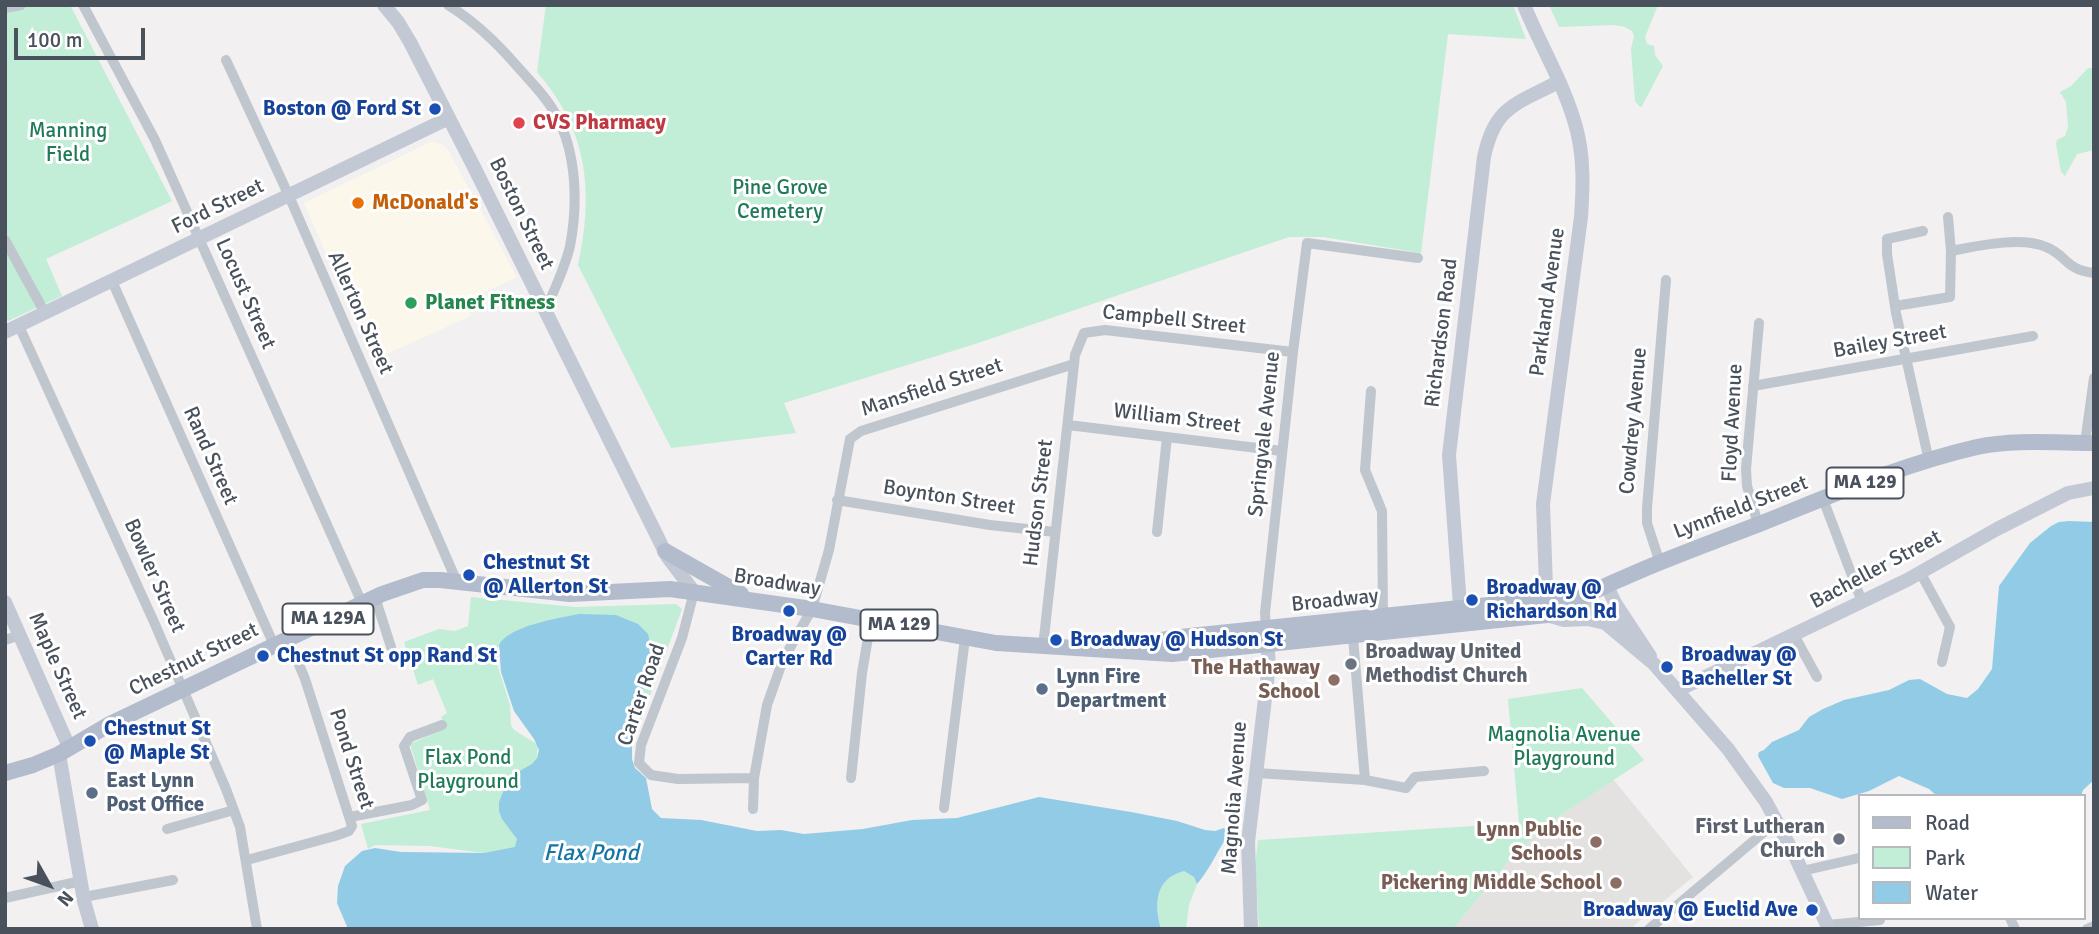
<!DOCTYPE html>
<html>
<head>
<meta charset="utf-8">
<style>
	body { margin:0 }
	#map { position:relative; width:2099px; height:934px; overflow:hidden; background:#f2f0f0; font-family:Signika,sans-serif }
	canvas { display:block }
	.frame { position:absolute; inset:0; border:7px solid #49515c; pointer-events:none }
	.legend { position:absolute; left:1858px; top:794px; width:228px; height:126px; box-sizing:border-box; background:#fff; border:2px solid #b6b9be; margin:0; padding:9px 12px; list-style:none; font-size:21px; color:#49515c }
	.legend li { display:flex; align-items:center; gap:14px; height:35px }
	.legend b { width:35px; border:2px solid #b6b9be }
	.north { position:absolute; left:14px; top:850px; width:70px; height:70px; -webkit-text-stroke:5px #fff; paint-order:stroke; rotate:130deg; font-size:19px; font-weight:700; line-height:28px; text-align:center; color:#49515c }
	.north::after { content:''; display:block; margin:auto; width:24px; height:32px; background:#49515c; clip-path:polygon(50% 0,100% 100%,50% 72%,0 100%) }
	.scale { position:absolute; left:14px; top:28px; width:131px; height:32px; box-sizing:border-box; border:4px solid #49515c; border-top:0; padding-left:9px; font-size:21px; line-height:24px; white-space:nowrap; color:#49515c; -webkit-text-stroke:5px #fff; paint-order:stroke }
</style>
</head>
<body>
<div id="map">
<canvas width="2099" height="934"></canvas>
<div class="frame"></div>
<ul class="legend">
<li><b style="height:9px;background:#b2bccd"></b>Road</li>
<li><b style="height:19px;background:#c2edd7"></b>Park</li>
<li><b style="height:19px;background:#92cbe6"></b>Water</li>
</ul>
<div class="north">N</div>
<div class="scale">100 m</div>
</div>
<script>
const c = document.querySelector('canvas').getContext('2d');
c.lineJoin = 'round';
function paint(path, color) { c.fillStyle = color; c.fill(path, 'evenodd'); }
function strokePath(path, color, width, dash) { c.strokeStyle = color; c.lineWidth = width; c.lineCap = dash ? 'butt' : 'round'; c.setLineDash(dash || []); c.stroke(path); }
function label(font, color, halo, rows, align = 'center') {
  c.font = font + ' Signika,sans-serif'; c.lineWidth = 6; c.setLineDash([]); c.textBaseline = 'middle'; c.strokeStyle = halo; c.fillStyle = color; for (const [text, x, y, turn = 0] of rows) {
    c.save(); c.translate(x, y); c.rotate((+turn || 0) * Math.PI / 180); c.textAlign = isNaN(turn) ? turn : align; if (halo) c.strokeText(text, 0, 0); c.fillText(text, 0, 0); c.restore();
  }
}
const commercial = new Path2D(`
	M431 142 442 144 448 150 517 277 465 302 471 316 373 360 304 203Z`);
const education = new Path2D(`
	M1613 779 1693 877 1630 929H1453L1509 861 1547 824Z`);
const green = new Path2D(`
	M5 5H70L172 201 46 259 62 296 8 321 5 315Z
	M546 5H1513L1526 39 1448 34 1421 253 1323 237H1289L972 345 784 403 796 433 671 448 578 265C594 192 588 130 537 72Z
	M1549 5H1658L1645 37 1647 44 1654 46 1655 55 1663 66 1642 106 1640 107 1635 101 1631 49 1634 36 1632 31 1625 27 1613 25 1559 27Z
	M2088 68H2094V150L2077 154 2065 176 2061 172 2056 144 2057 140 2065 136 2068 127 2066 102 2060 92 2071 86Z
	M471 597 575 607 676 604 682 609 631 747 499 646 495 652 498 655 497 664 510 705 511 725 514 730 538 745 527 849 484 853 430 846 375 845 368 849 361 824 430 810 410 744 446 728 441 717 447 713 433 679 418 685 404 642 439 629 455 631 468 626Z
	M1582 688 1644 760 1547 824 1509 861 1453 929H1259L1255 865 1258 840 1519 823 1508 699Z
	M1184 871 1194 877 1197 884 1189 905 1186 929H1161C1155 902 1154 880 1184 871Z`);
const water = new Path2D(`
	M2069 521 2094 522V780L2083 790 2081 796H1937L1929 789 1899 776 1869 791 1842 799 1810 788H1784L1773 783 1758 756 1759 752 1764 750 1772 742 1799 730 1809 717 1823 709 1844 700 1889 690 1909 680 1920 679 1947 694 1967 698 1978 689 1992 669 1999 586 2030 543 2051 526 2059 522Z
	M579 614 616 615 638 624 648 634 653 656 635 712 632 729V759L635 768 646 778 652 809 661 818 701 820 757 831 781 830 804 834 863 829 912 820 957 818 1039 797 1131 812 1177 821 1205 830 1215 831 1227 827 1232 831C1218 847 1212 867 1197 884L1194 877 1184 871C1155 879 1154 903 1161 929H348L337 903 338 886 345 866 362 851 375 848 401 852 484 853 515 847 517 839 502 819 499 811V802L509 777 532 764 537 758 539 750 534 739 514 711 501 672 499 645C508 626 559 618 579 614Z`);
const street = new Path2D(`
	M83 5 155 140 362 603
	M448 5C474 21 496 42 516 65 530 81 546 96 556 115 577 153 578 205 570 246 565 268 554 291 545 311
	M5 8 21 5
	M226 60 289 196 457 582
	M1923 231 1887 239V254L1896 313 1929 461
	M5 240 45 313
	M1951 251C1977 246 2021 236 2046 247 2067 255 2065 270 2094 273
	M112 281 274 645
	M1895 306 1950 297 1951 251 1948 217
	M19 326 154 622 226 789 240 827 257 929
	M1753 386 2033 336
	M1371 391 1365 470 1382 511 1383 617
	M1068 425 1282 451
	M2085 443 2094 378
	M1823 499 1862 602
	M837 500 990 525 1055 532
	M1758 524 1747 486 1746 469 1759 323
	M1157 532 1167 437
	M1660 563 1647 523V508L1666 280
	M1920 572 1950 627 1942 662
	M694 592 682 638 641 745 639 763 651 775 678 779 754 778 767 705 783 660 812 609 829 550 850 439 861 431 1074 364
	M375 597 391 647
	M1266 629 1265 613 1293 352 1307 243 1418 258
	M1794 635 1817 677
	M1353 637 1365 780
	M5 640 20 635
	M1043 647 1075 355 1084 333 1105 330 1293 352
	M1257 773 1365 780 1406 788 1415 777 1484 771
	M851 778 862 673 871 620
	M944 808 965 638
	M753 809 754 778
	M350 817 412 805 422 800 404 746 410 737 442 725
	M167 829 234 810
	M247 860 335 836 349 831 352 826 305 679 288 638
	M1802 871 1859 858
	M84 897 173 880
	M5 898 81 881
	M2010 918 2015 929
	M1827 925 1880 920
	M1649 929 1776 822
	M2087 929 2094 926`);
const secondary = new Path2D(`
	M384 5 398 22 410 42 475 169 667 556 694 592
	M1524 5C1541 47 1566 87 1577 131 1584 159 1583 188 1581 217L1543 504 1547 615 1564 620 1588 619 1605 623 1654 664 1728 749 1766 802 1795 856 1829 929
	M5 332 449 118
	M1607 586 1615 603 1650 656
	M1573 601 1609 612 1624 624
	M5 602 69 747
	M1461 619 1449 455 1484 157C1495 106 1515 105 1558 82
	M1678 690 1907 580 1997 529 2068 493 2094 488
	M59 754 84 901 92 929
	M1251 929 1248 842 1269 665 1266 629`);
const primary = new Path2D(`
	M665 551 741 594
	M1129 646 1171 638 1547 599 1573 601
	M5 773 33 765 59 754 110 724 382 594 423 580H440L570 594 670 589 812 609 996 643 1172 654 1547 615C1616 577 1689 551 1762 523 1832 495 1903 464 1977 447 2015 439 2056 443 2094 443`);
const markers = [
	[435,109,7,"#1a4fb4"],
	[519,123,7,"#e0444e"],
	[358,203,7,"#e8710a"],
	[411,303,7,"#2e9e5b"],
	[469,575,7,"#1a4fb4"],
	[1472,600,7,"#1a4fb4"],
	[789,611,7,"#1a4fb4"],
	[1056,640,7,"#1a4fb4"],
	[263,656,7,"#1a4fb4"],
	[1351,664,7,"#6b7280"],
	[1667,667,7,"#1a4fb4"],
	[1334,680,7,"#8d6e63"],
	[1042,689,7,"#5c6f8a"],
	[90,741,7,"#1a4fb4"],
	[92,793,7,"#5c6f8a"],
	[1839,839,7,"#6b7280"],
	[1596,842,7,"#8d6e63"],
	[1616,883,7,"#8d6e63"],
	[1812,910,7,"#1a4fb4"]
];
const shields = [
	[1865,483,77],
	[328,619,91],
	[899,625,77]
];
const shieldNames = [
	["MA 129",1865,483],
	["MA 129A",328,619],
	["MA 129",899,625]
];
const transitNames = [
	["Boston @ Ford St",421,109,"right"],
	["Chestnut St",483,563],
	["@ Allerton St",483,587],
	["Broadway @",1486,588],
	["Richardson Rd",1486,612],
	["Broadway @",789,635,"center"],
	["Carter Rd",789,659,"center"],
	["Broadway @ Hudson St",1070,640],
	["Broadway @",1681,655],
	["Bacheller St",1681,679],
	["Chestnut St opp Rand St",277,656],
	["Chestnut St",104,729],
	["@ Maple St",104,753],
	["Broadway @ Euclid Ave",1798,910,"right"]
];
const healthNames = [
	["CVS Pharmacy",533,123]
];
const parkNames = [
	["Manning",68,131],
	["Field",68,155],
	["Pine Grove",780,188],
	["Cemetery",780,212],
	["Magnolia Avenue",1564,735],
	["Playground",1564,759],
	["Flax Pond",468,758],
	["Playground",468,782]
];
const foodNames = [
	["McDonald's",372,203]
];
const streetNames = [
	["Ford Street",218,207,-26],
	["Boston Street",521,214,64],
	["Locust Street",245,294,66],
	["Parkland Avenue",1548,302,-82],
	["Allerton Street",360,313,66],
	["Campbell Street",1174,320,6],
	["Richardson Road",1442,333,-83],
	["Bailey Street",1890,342,-10],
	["Mansfield Street",932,388,-18],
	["William Street",1177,419,7],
	["Cowdrey Avenue",1634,421,-85],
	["Floyd Avenue",1733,423,-87],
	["Springvale Avenue",1265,434,-84],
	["Rand Street",210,456,66],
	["Boynton Street",949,498,9],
	["Hudson Street",1039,503,-83],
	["Lynnfield Street",1741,508,-21],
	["Bacheller Street",1876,570,-28],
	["Bowler Street",154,576,66],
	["Broadway",777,583,9],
	["Broadway",1335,601,-6],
	["Chestnut Street",194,660,-26],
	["Maple Street",57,666,66],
	["Carter Road",642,695,-71],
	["Pond Street",351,759,72],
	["Magnolia Avenue",1235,798,-86]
];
const leisureNames = [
	["Planet Fitness",425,303]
];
const worshipNames = [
	["Broadway United",1365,652],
	["Methodist Church",1365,676],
	["First Lutheran",1825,827,"right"],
	["Church",1825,851,"right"]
];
const educationNames = [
	["The Hathaway",1320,668],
	["School",1320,692],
	["Lynn Public",1582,830],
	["Schools",1582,854],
	["Pickering Middle School",1602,883]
];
const serviceNames = [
	["Lynn Fire",1056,677],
	["Department",1056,701],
	["East Lynn",106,781],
	["Post Office",106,805]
];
const waterNames = [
	["Flax Pond",591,854]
];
paint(commercial, '#fbf8eb');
paint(education, '#e3e2e1');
paint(green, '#c2edd7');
paint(water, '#92cbe6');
strokePath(street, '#bfc6ce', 10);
strokePath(secondary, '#c2c9d5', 14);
strokePath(primary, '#b2bccd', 16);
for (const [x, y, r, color] of markers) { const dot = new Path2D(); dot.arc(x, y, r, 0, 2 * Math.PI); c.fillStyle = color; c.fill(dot); strokePath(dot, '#fff', 2.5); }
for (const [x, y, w] of shields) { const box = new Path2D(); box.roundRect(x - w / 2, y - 15.5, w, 31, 5); c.fillStyle = '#fff'; c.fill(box); strokePath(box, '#49515c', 2); }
label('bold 19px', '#49515c', null, shieldNames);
label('bold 21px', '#164399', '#fff', transitNames, 'left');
label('bold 21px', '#be3a42', '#fff', healthNames, 'left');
label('21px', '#1e7a57', '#fff', parkNames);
label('bold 21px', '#c56008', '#fff', foodNames, 'left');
label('21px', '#49515c', '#fff', streetNames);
label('bold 21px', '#27864d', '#fff', leisureNames, 'left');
label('bold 21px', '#5b616d', '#fff', worshipNames, 'left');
label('bold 21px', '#785e54', '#fff', educationNames, 'right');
label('bold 21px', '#4e5e75', '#fff', serviceNames, 'left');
label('italic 23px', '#1675a2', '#fff', waterNames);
</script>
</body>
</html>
